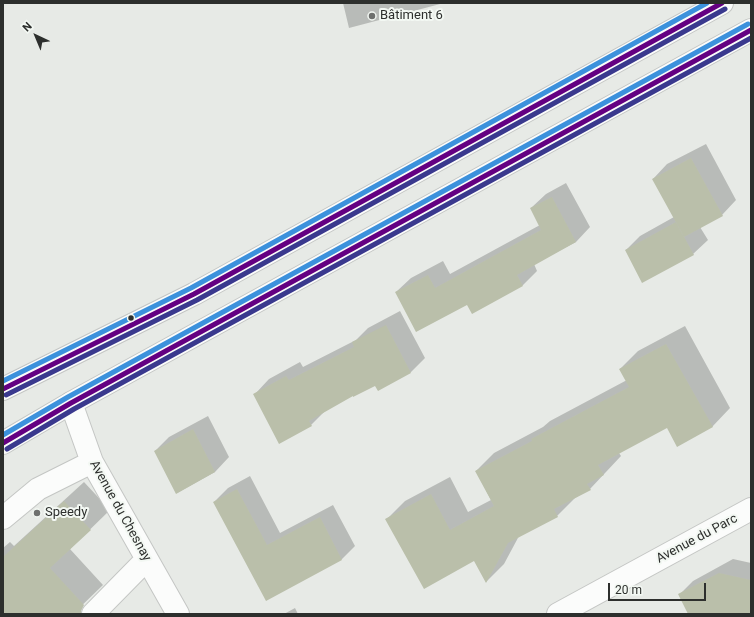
<!DOCTYPE html>
<html>
<head>
<meta charset="utf-8">
<style>
	body { margin:0 }
	#map { position:relative; width:754px; height:617px; overflow:hidden; background:#e7eae6; font-family:Roboto,sans-serif }
	canvas { display:block }
	.frame { position:absolute; inset:0; border:4px solid #2d2f2d; pointer-events:none }
	.north { position:absolute; left:16px; top:16px; width:40px; height:40px; -webkit-text-stroke:3px #f3f8f3; paint-order:stroke; rotate:316deg; font-size:11px; font-weight:700; line-height:16px; text-align:center; color:#2d2f2d }
	.north::after { content:''; display:block; margin:auto; width:14px; height:18px; background:#2d2f2d; clip-path:polygon(50% 0,100% 100%,50% 72%,0 100%) }
	.scale { position:absolute; left:608px; top:583px; width:98px; height:18px; box-sizing:border-box; border:2px solid #2d2f2d; border-top:0; padding-left:5px; font-size:12px; line-height:14px; white-space:nowrap; color:#2d2f2d; -webkit-text-stroke:3px #f3f8f3; paint-order:stroke }
</style>
</head>
<body>
<div id="map">
<canvas width="754" height="617"></canvas>
<div class="frame"></div>
<div class="north">N</div>
<div class="scale">20 m</div>
</div>
<script>
const c = document.querySelector('canvas').getContext('2d');
c.lineJoin = 'round';
function paint(path, color) { c.fillStyle = color; c.fill(path, 'evenodd'); }
function strokePath(path, color, width, dash) { c.strokeStyle = color; c.lineWidth = width; c.lineCap = dash ? 'butt' : 'round'; c.setLineDash(dash || []); c.stroke(path); }
function label(font, color, halo, rows, align = 'center') {
  c.font = font + ' Roboto,sans-serif'; c.lineWidth = 4; c.setLineDash([]); c.textBaseline = 'middle'; c.strokeStyle = halo; c.fillStyle = color; for (const [text, x, y, turn = 0] of rows) {
    c.save(); c.translate(x, y); c.rotate((+turn || 0) * Math.PI / 180); c.textAlign = isNaN(turn) ? turn : align; if (halo) c.strokeText(text, 0, 0); c.fillText(text, 0, 0); c.restore();
  }
}
const shadow = new Path2D(`
	M343 3H444L349 28Z
	M706 144 736 200 722 215 700 227 708 240 693 254 626 250 640 236 674 217 653 179 667 164Z
	M566 183 590 227 576 242 534 264 537 271 523 285 472 312 468 304 396 292 411 278 443 261 450 274 540 225 531 208 546 194Z
	M400 311 425 358 411 372 378 390 376 385 353 394 325 411 311 425 255 394 269 379 300 362 303 367 356 340 368 328Z
	M685 326 730 408 712 427H667L619 453 621 456 590 489 575 498 557 516 519 536 504 564 486 582 475 560 387 519 405 501 450 477 468 512 491 500 476 471 494 453 543 427 550 421 627 380 620 369 638 351Z
	M208 416 229 457 215 472 177 493 155 451 169 437Z
	M250 476 280 533 333 505 355 546 342 559 266 599 214 502 228 488Z
	M84 482 110 510 70 549 103 585 73 614H3V548L10 542 14 546Z
	M733 559 751 563V614H689L679 595 693 581Z
	M295 608 298 614H284Z`);
const building = new Path2D(`
	M691 158 723 216 684 237 652 179Z
	M552 197 576 242 517 275 523 286 472 314 467 305 416 332 395 292 428 275 435 288 541 230 530 208Z
	M676 222 694 255 642 283 625 250Z
	M386 325 411 373 378 391 375 386 353 397V396L309 421 312 426 279 444 253 394 286 376 289 380 354 347 352 342Z
	M666 344 713 427 677 447 667 428 598 465 604 475 587 484 591 490 554 509 558 517 508 543 486 583 474 561 424 589 385 519 431 494 450 530 494 506 475 471 532 441 531 439 629 387 619 369Z
	M193 429 215 472 176 494 154 451Z
	M237 489 267 545 320 517 342 560 266 601 213 502Z
	M64 501 91 530 50 568 84 605 81 611V614H3V557Z
	M719 573 751 580V614H688L678 594Z`);
const minor = new Path2D(`
	M71 403 92 462 178 614
	M3 518 38 489 92 462
	M93 614 147 559
	M558 614 751 509`);
const major = new Path2D(`
	M3 389 194 294 722 3
	M3 443 71 403 751 30`);
const bus1 = new Path2D(`
	M3 389 194 294 722 3
	M3 443 71 403 751 30`);
const bus2 = new Path2D(`
	M6 395 197 300 725 9
	M7 449 74 409 751 38`);
const bus3 = new Path2D(`
	M3 381 191 288 707 3
	M3 435 68 397 748 24`);
const markers = [
	[372,16,4,"#6e706e"],
	[131,318,3.5,"#2d2f2d"],
	[37,513,4,"#6e706e"]
];
const poiNames = [
	["Bâtiment 6",380,16],
	["Speedy",45,513]
];
const streetNames = [
	["Avenue du Chesnay",120,511,61],
	["Avenue du Parc",697,539,-28]
];
paint(shadow, '#0003');
paint(building, '#babfaa');
strokePath(minor, '#c4c6c4', 24);
strokePath(major, '#c4c6c4', 24);
strokePath(minor, '#fbfcfb', 22);
strokePath(major, '#fbfcfb', 22);
strokePath(bus1, '#640082', 5);
strokePath(bus2, '#3a398e', 5);
strokePath(bus3, '#3c91dc', 5);
for (const [x, y, r, color] of markers) { const dot = new Path2D(); dot.arc(x, y, r, 0, 2 * Math.PI); c.fillStyle = color; c.fill(dot); strokePath(dot, '#f3f8f3', 1.5); }
label('13px', '#2d2f2d', '#f3f8f3', poiNames, 'left');
label('13px', '#2d2f2d', '#f3f8f3', streetNames);
</script>
</body>
</html>
